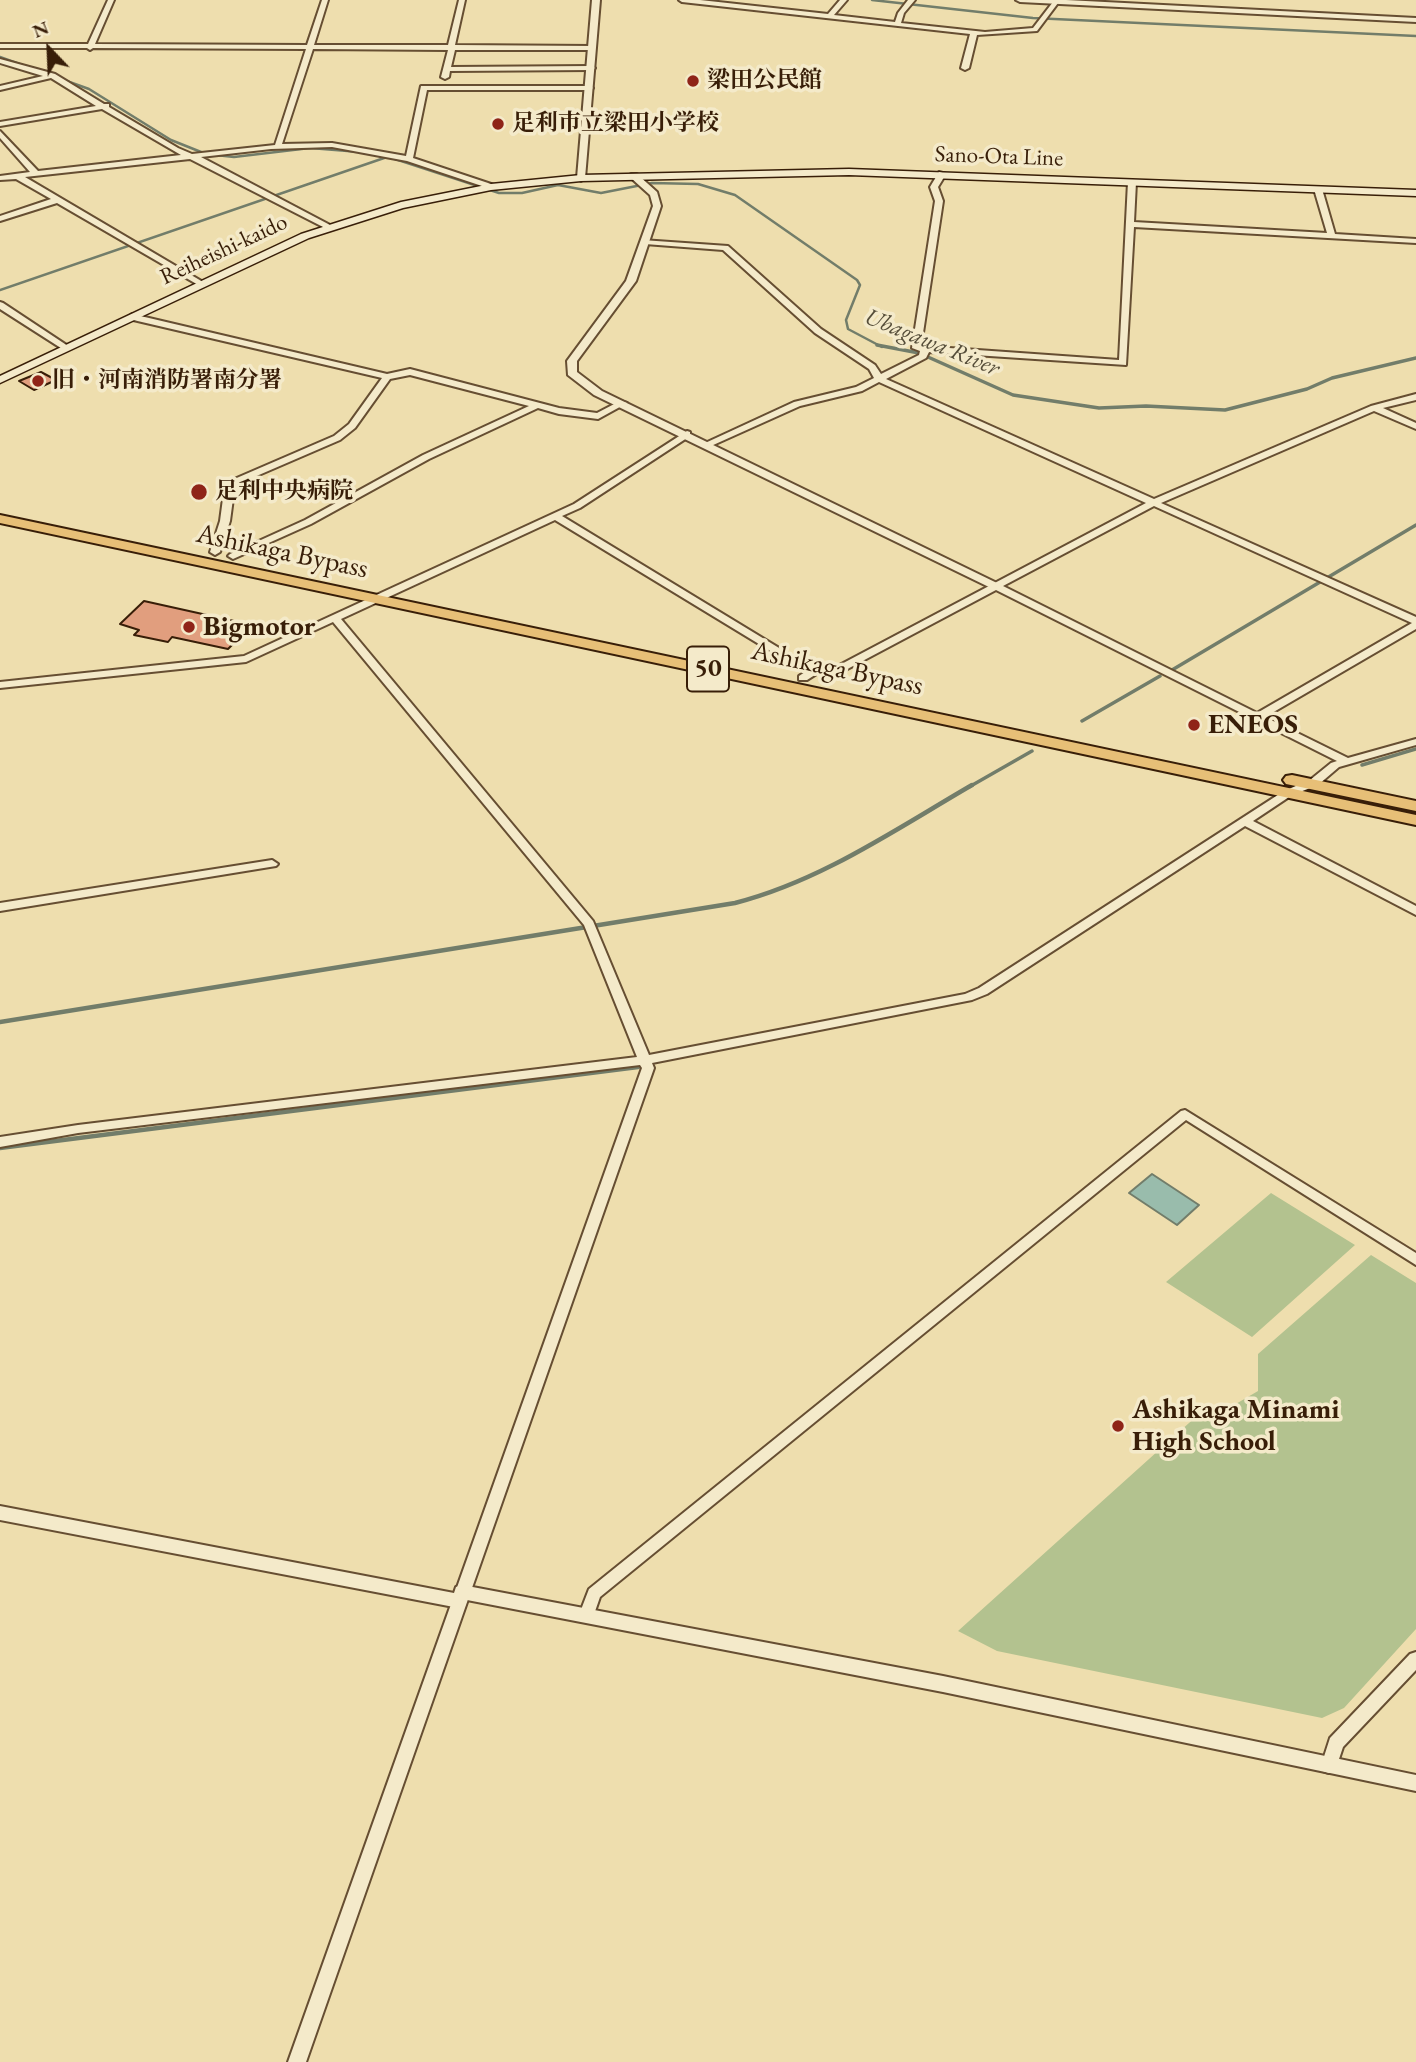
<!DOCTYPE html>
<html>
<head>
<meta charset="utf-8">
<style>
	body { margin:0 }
	#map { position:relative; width:1416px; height:2062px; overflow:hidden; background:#eedeae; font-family:"EB Garamond",serif }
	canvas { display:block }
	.north { position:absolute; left:14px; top:14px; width:70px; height:70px; -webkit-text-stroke:5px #f4eaca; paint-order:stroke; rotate:337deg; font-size:19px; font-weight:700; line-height:28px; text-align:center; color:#381e08 }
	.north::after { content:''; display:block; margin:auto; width:24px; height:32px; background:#381e08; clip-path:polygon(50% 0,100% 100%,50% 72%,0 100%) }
</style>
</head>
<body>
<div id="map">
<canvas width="1416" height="2062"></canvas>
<div class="north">N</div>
</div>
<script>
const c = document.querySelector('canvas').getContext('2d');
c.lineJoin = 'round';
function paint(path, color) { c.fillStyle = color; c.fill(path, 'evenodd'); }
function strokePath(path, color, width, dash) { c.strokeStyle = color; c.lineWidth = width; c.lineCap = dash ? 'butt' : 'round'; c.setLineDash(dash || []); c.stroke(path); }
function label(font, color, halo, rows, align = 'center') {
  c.font = font + ' "EB Garamond","Noto Serif JP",serif'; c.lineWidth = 7; c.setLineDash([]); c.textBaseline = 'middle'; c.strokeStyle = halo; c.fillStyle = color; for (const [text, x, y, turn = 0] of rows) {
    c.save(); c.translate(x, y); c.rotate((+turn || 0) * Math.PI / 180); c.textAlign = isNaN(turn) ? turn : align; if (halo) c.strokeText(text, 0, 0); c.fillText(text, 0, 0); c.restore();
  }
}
const green = new Path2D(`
	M1271 1193 1355 1245 1252 1337 1166 1282Z
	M1371 1255 1416 1283V1629L1344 1708 1322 1718 997 1651 958 1631 1199 1414 1217 1415 1258 1391V1354Z`);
const water = new Path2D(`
	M1152 1174 1199 1205 1177 1225 1129 1193Z`);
const streamFar2 = new Path2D(`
	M872 0 1033 18 1416 36
	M0 57 89 89 171 140 206 154 234 157 310 148 360 152
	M392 158 499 193H522L558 185 601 193 652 183 698 184 735 195 857 280 860 285 846 320 848 329 882 347
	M0 290 387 157`);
const streamFar1 = new Path2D(`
	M877 345 919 353 1013 395 1099 408 1146 406 1225 410 1307 389 1332 378 1416 358
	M1172 670 1416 525
	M1082 721 1160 676
	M1362 765 1416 749
	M969 787 1032 751`);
const stream = new Path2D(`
	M0 1022 735 903C821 881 896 829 972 785
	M0 1148 638 1067`);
const building = new Path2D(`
	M41 372 56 380 34 390 19 381Z
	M144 601 252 625 228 649 172 637 168 642 134 635 139 630 120 624Z`);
const minor = new Path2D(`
	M108 0H114L95 44 307 45 322 0H328L314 45H448L459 0H465L455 45 592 46 595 48 592 50H455L451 67 591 66 595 68 591 70 450 71 449 77 445 79 441 77 448 50 313 49 282 144 332 143 406 156 421 86H589L593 88 589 90H427L413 158 494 185V189H491L407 161 332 147 271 149 201 157 330 225 331 227 327 229 190 159 25 177 203 282V286H200L57 203 0 221V216L51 199 16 179 0 180V176L30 172 0 138V131L38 171 181 155 102 109 0 126V122L96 106 51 78 0 90V86L43 76 0 63V59L55 74 104 104H109V107L178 148 192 154 275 145 306 49 93 48 90 50 87 48H0V44H88Z
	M679 0H700L828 14 840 0H847L834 15 895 22 898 13 908 0H915L904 13 901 23 985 32 1033 28 1053 2 1058 3 1037 31 977 35 969 68 965 70 961 68 970 34 682 2Z
	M939 172 946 174 938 187 943 201 921 346 1119 360 1128 182 1132 180 1136 182 1134 222 1327 233 1314 189 1318 187 1322 189 1335 234 1416 239V243L1134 227 1126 365 929 352 926 358 886 379 1154 499 1371 406 1416 394V400L1383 408 1416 423V429L1374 411 1161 503 1416 617V629L1265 717 1348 758 1416 739V745L1339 767 1318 785 1292 795 1253 821 1416 906V915L1245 826 987 994 972 1000 652 1063 654 1068 306 2062H288L642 1068 640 1065 78 1133 0 1147V1137L78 1125 637 1057 584 925 333 622 246 662 0 688V682L244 656 574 504 687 431 690 432V436L580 508 562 516 812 668 832 669 1146 503 879 382 862 391 800 406 711 446H705L703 444 794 402 856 387 874 378 869 369 815 333 723 250 645 244H642V240L728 246 821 329 875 365 881 374 919 355 920 351 912 348 935 201 930 187ZM1154 506 1412 623 1257 713 1003 586ZM555 520 805 672 799 676V680H807L818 673 838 674 996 590 1337 761 1331 763 1310 780 1284 791 979 988 965 994 649 1055 593 921 341 619Z
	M0 302 3 303 71 348 64 350 0 309Z
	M132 314 387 374 410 369 559 408 597 413 620 401 627 403 598 419 559 414 538 408 429 459 311 524 233 559 228 556 230 554 305 520 423 455 529 406 410 375 390 379 355 428 340 440 238 484 234 491 230 521 220 552 215 555 210 552 220 521 224 491 232 480 334 436 349 424 382 378 129 319 128 317Z
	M272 860 278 864 276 866 0 911V903Z
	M1185 1110 1416 1253V1265L1186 1120 600 1597 592 1620 587 1621 582 1620 579 1615 589 1589 1181 1111Z
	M1416 1652V1670L1343 1747 1335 1771 1329 1773 1323 1771 1321 1766 1330 1738 1410 1654Z`);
const tertiary = new Path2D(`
	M592 0H600L585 178 581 181 577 178Z
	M1016 0H1066L1416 18V22L1020 2Z
	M631 174H637L657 192 661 206 636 281 577 361V372L602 391 999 584V588H991L594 395 568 375 567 361 626 281 653 206 650 195 631 178Z
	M0 1506 454 1593 456 1587 462 1585 943 1676 1416 1775V1791L943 1692 467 1600 465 1606 459 1608 0 1520Z`);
const secondary = new Path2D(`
	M849 169 1416 190V196L849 175 581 181 491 190 403 208 309 238 0 383V376L301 234 401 202 491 184 581 175Z`);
const trunk = new Path2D(`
	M0 515 1416 815V825L0 523Z
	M1292 775 1416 801V811L1286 784 1283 780 1286 776Z`);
const markers = [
	[693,81,7,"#8f2418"],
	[498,124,7,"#8f2418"],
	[38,381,7,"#8f2418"],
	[199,492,9,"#8f2418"],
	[189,627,7,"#8f2418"],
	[1194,725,7,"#8f2418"],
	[1118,1426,7,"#8f2418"]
];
const farPoinames = [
	["梁田公民館",707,81],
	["足利市立梁田小学校",512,124],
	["旧・河南消防署南分署",52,381],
	["足利中央病院",215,492]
];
const farStreetnames = [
	["Sano-Ota Line",999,157,2],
	["Reiheishi-kaido",224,250,-25]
];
const farWaternames = [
	["Ubagawa River",932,343,22]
];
const shields = [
	[708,669,42]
];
const shieldNames = [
	["50",708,669]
];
const streetNames = [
	["Ashikaga Bypass",282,552,12],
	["Ashikaga Bypass",837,669,12]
];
const poiNames = [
	["Bigmotor",203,627],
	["ENEOS",1208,725],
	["Ashikaga Minami",1132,1410],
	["High School",1132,1442]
];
paint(green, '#b3c28f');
paint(water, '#99bcac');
strokePath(water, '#727d6a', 2);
strokePath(streamFar2, '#727d6a', 2.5);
strokePath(streamFar1, '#727d6a', 3.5);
strokePath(stream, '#727d6a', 4.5);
paint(building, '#e19e7e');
strokePath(building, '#381e08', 2);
strokePath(minor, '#664e32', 4);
strokePath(tertiary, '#664e32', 4);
strokePath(secondary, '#381e08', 3);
strokePath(trunk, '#381e08', 4);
paint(minor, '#f4eaca');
paint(tertiary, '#f4eaca');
paint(secondary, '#f4eaca');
paint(trunk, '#e7bf77');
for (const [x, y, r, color] of markers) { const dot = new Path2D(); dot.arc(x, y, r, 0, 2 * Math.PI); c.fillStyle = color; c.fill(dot); strokePath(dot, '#f4eaca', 2.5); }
label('bold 23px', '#381e08', '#f4eaca', farPoinames, 'left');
label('23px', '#381e08', '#f4eaca', farStreetnames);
label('italic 24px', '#554d39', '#f4eaca', farWaternames);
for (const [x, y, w] of shields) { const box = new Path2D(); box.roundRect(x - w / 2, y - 22.5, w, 45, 5); c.fillStyle = '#f4eaca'; c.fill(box); strokePath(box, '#381e08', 2); }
label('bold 26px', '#381e08', null, shieldNames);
label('28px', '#381e08', '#f4eaca', streetNames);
label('bold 28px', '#381e08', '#f4eaca', poiNames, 'left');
</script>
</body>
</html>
